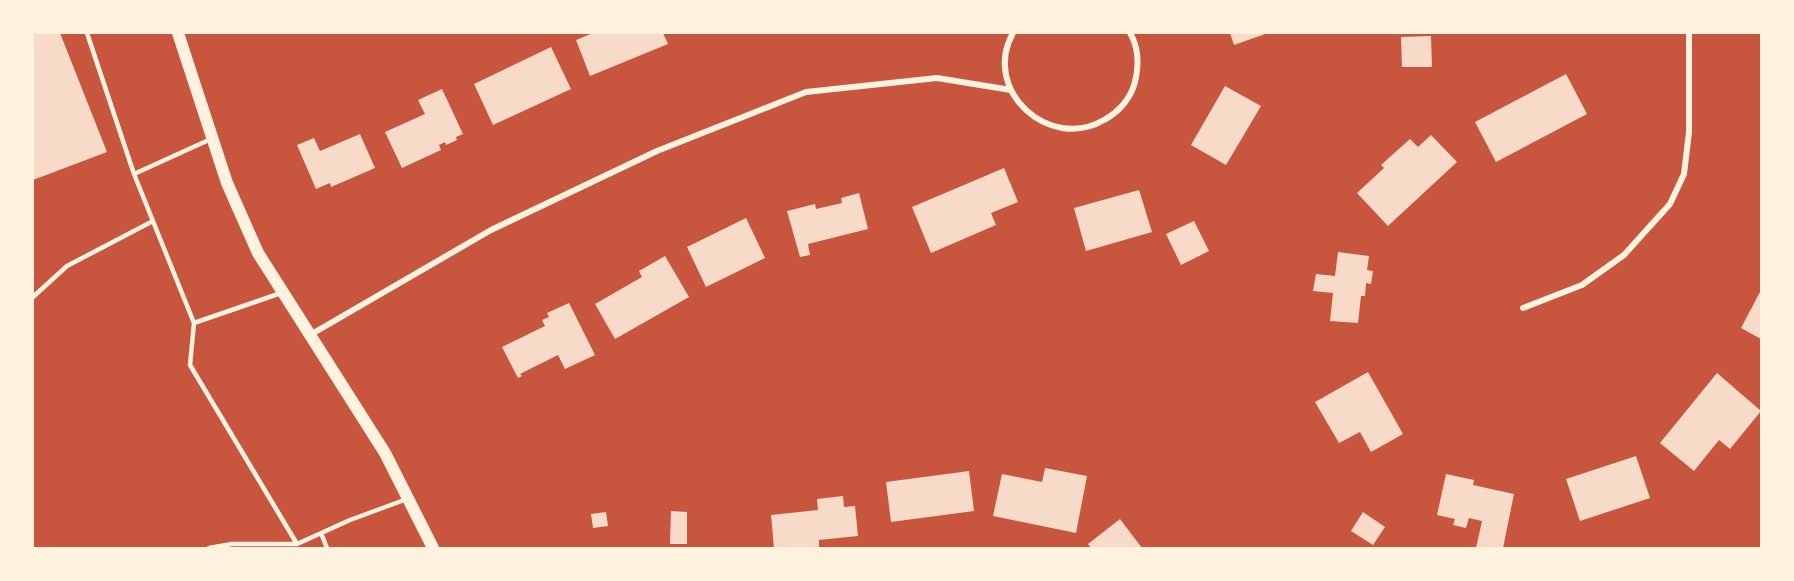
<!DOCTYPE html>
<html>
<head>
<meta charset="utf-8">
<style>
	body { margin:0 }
	#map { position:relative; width:1794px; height:581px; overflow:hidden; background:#c8553d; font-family:"Titillium Web",sans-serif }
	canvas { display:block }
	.frame { position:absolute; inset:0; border:34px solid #fff3e0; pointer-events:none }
</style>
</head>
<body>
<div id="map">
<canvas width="1794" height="581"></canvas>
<div class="frame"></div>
</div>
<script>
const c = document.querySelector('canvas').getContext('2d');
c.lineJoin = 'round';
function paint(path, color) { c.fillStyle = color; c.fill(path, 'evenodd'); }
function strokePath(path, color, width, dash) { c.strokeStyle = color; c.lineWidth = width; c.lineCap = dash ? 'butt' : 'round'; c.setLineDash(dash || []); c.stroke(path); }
const building = new Path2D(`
	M33 33H60L107 152 33 180Z
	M593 33H663L668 44 590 76 576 40Z
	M1230 33H1268L1234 45Z
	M1431 36 1432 67H1402L1401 37Z
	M551 47 571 89 493 125 474 84Z
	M1566 74 1587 114 1496 162 1475 122Z
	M1225 86 1261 106 1226 165 1191 145Z
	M442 89 463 134 456 137 457 140 446 145 445 142 439 145 441 150 402 168 385 132 425 114 418 100Z
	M360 134 375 168 331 187 330 183 316 189 297 145 314 138 320 151Z
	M1431 135 1457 162 1388 226 1357 193 1384 168 1381 165 1410 139 1418 147Z
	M1004 168 1018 202 991 213 996 225 931 253 912 207Z
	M1139 190 1152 232 1086 251 1074 208Z
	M859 193 868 229 808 244 810 255 800 257 787 211 815 204 816 209 842 203 841 198Z
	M746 218 765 258 706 287 687 247Z
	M1194 221 1209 251 1181 265 1166 234Z
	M1338 252 1369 256 1367 270 1373 271 1371 284 1366 283 1365 296H1361L1358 323 1330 321 1333 293 1313 291 1316 274 1335 276Z
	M665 256 689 297 615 339 595 304 642 277 639 271Z
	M1761 290V339L1741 328Z
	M569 303 595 355 565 369 558 355 520 374 522 376 518 378 502 347 545 326 542 320 549 317 547 313Z
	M1368 372 1403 434 1371 452 1360 432 1339 443 1315 402Z
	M1717 373 1761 411 1730 449 1719 440 1694 471 1660 443Z
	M1636 456 1650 498 1580 521 1566 479Z
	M1045 468 1087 476 1076 533 993 516 1002 474 1042 482Z
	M969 471 974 511 891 522 886 482Z
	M1446 474 1474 480 1473 485 1514 494 1503 548H1476L1482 521 1469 518 1466 528 1453 525 1455 519 1437 515Z
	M843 496 844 507 855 506 858 536 819 540V548H774L771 515 818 510 817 499Z
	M671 511 687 512V544H670Z
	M606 512 608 526 593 528 591 514Z
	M1363 512 1385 527 1373 545 1351 531Z
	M1120 519 1142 548H1091L1088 544Z`);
const service = new Path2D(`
	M87 33 134 174 194 323
	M134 174 211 139
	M281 293 194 323 190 365 297 544
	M33 297 67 266 153 221
	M321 533 327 548
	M209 548 232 544H297L350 520 407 499`);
const minor = new Path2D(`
	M1013 33C981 90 1049 152 1104 120 1119 112 1131 98 1135 82 1139 65 1139 48 1130 33
	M1523 308 1582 285 1624 255 1670 204 1684 174 1689 132V33
	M310 335 491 230 657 151 806 92 937 78 1011 90`);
const secondary = new Path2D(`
	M178 33 227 183 258 253 385 453 433 548`);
paint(building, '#f7dbc8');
strokePath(service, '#fff3e0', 4.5);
strokePath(minor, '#fff3e0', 6);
strokePath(secondary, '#fff3e0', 12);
</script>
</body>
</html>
